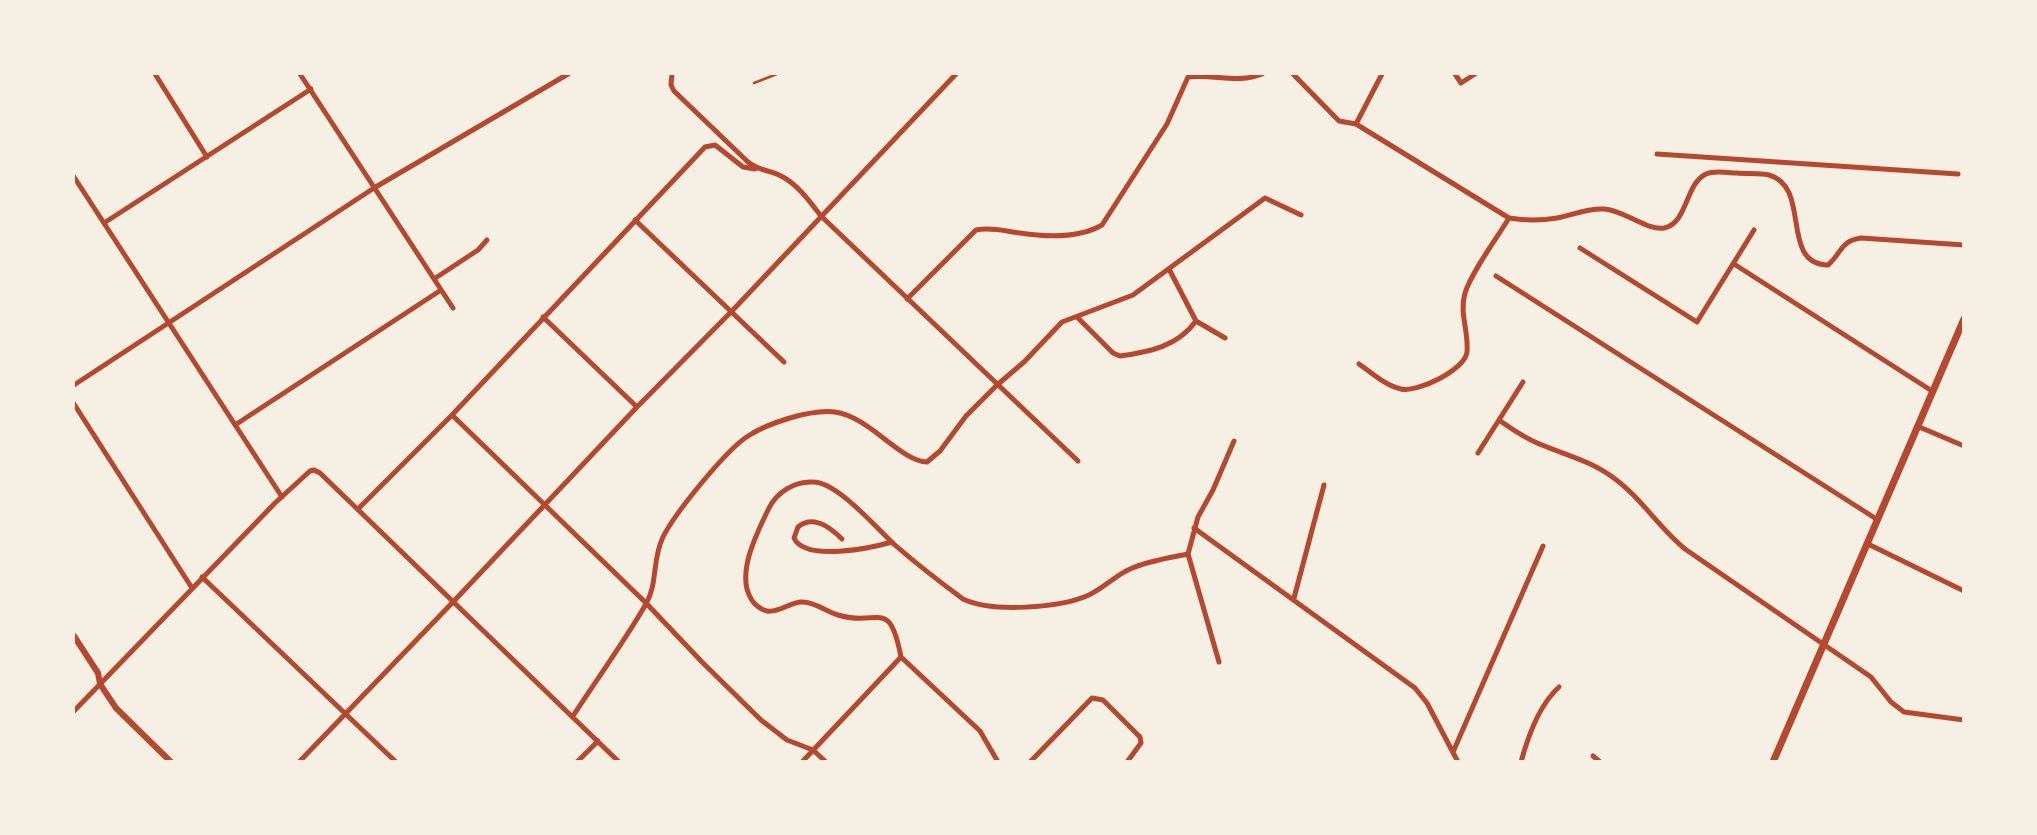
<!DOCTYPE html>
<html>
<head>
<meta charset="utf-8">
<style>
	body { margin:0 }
	#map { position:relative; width:2037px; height:835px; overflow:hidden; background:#f6efe4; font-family:"Archivo Narrow",sans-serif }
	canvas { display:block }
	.frame { position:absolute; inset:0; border:75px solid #f6efe4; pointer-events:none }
</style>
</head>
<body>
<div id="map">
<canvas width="2037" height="835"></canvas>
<div class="frame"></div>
</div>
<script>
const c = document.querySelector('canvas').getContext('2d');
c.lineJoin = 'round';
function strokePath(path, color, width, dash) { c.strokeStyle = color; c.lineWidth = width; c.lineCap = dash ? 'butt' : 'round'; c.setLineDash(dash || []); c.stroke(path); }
const service = new Path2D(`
	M754 83 777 74`);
const minor = new Path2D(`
	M155 74 207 157
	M300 74 453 308
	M672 74 671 85 674 91 748 162C760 172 769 169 783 177 799 186 810 202 821 216L1078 461
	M1293 74 1339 121 1356 124 1509 218C1526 221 1540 221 1557 218 1572 215 1588 208 1604 209 1624 210 1647 231 1664 228 1688 223 1685 184 1706 174 1715 170 1727 173 1737 173 1747 174 1760 173 1769 175 1812 187 1779 264 1828 265 1842 253 1840 241 1861 238L1964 245
	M1455 74 1461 83 1475 74
	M1356 124 1382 74
	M1657 154 1958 174
	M74 177 282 497
	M635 220 784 362
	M104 223 311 89
	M1580 248 1697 322 1754 230
	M1734 264 1932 391
	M1169 269 1196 321 1225 338
	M1496 276 1878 520
	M434 279 478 250 487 240
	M907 299 976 230C990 227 1005 231 1020 233 1046 237 1078 239 1102 225L1167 124 1188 77C1215 74 1238 84 1262 74
	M543 317 637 407
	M1077 317 1113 353 1120 356C1150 352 1178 346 1196 321
	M1359 364C1372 373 1386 386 1401 389 1417 393 1465 370 1467 352 1469 332 1459 313 1465 293 1472 271 1497 238 1509 218
	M74 385 374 188 568 74
	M74 404 192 588
	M452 415 646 603 702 662 761 720 787 740 813 750 826 762
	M1499 420C1513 430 1526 439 1542 445 1566 455 1590 461 1611 476 1640 496 1658 527 1685 549L1871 677 1891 702 1904 712 1964 720
	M235 425 441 290
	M1917 426 1964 446
	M1478 453 1523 382
	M358 509 452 415 705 147 715 145 743 167 755 169
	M1194 528 1415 688 1427 703 1458 762
	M842 539C830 527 813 514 798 527L794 538C805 562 871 548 892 542
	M1868 544 1964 591
	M202 577 396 762
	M1294 598 1324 485
	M901 657C889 595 878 628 838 615 827 612 815 602 803 602 791 601 780 613 767 611 762 610 758 607 754 603 733 578 757 533 769 508 777 492 795 481 813 482 838 482 878 530 896 546 918 565 940 582 963 599 992 613 1060 608 1089 595 1104 588 1116 575 1130 569 1148 561 1169 558 1188 554
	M901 657 980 731 998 762
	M1219 662 1188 554 1198 517 1213 490 1234 441
	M74 711 275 503 310 471 314 470 320 473 619 762
	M573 716C597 679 624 642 646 604 658 583 652 559 663 537 675 513 726 450 748 436 768 423 811 409 835 412 870 417 900 461 927 462L940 451 966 416 997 385 1024 362 1062 322 1133 295 1265 198 1301 215
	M1453 752 1543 546
	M1593 756 1600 762
	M299 762 453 602 637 407 731 312 956 74
	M577 762 598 741
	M802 762 901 657
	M1030 762 1092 698 1103 700 1140 737 1141 743 1127 762
	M1521 762C1528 736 1539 705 1559 687`);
const tertiary = new Path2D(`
	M74 636 98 673 100 684 116 708 171 762`);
const secondary = new Path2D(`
	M1773 762 1964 319`);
strokePath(service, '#b5482f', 2.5);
strokePath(minor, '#b5482f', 5);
strokePath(tertiary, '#b5482f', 6);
strokePath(secondary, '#b5482f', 7);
</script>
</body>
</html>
